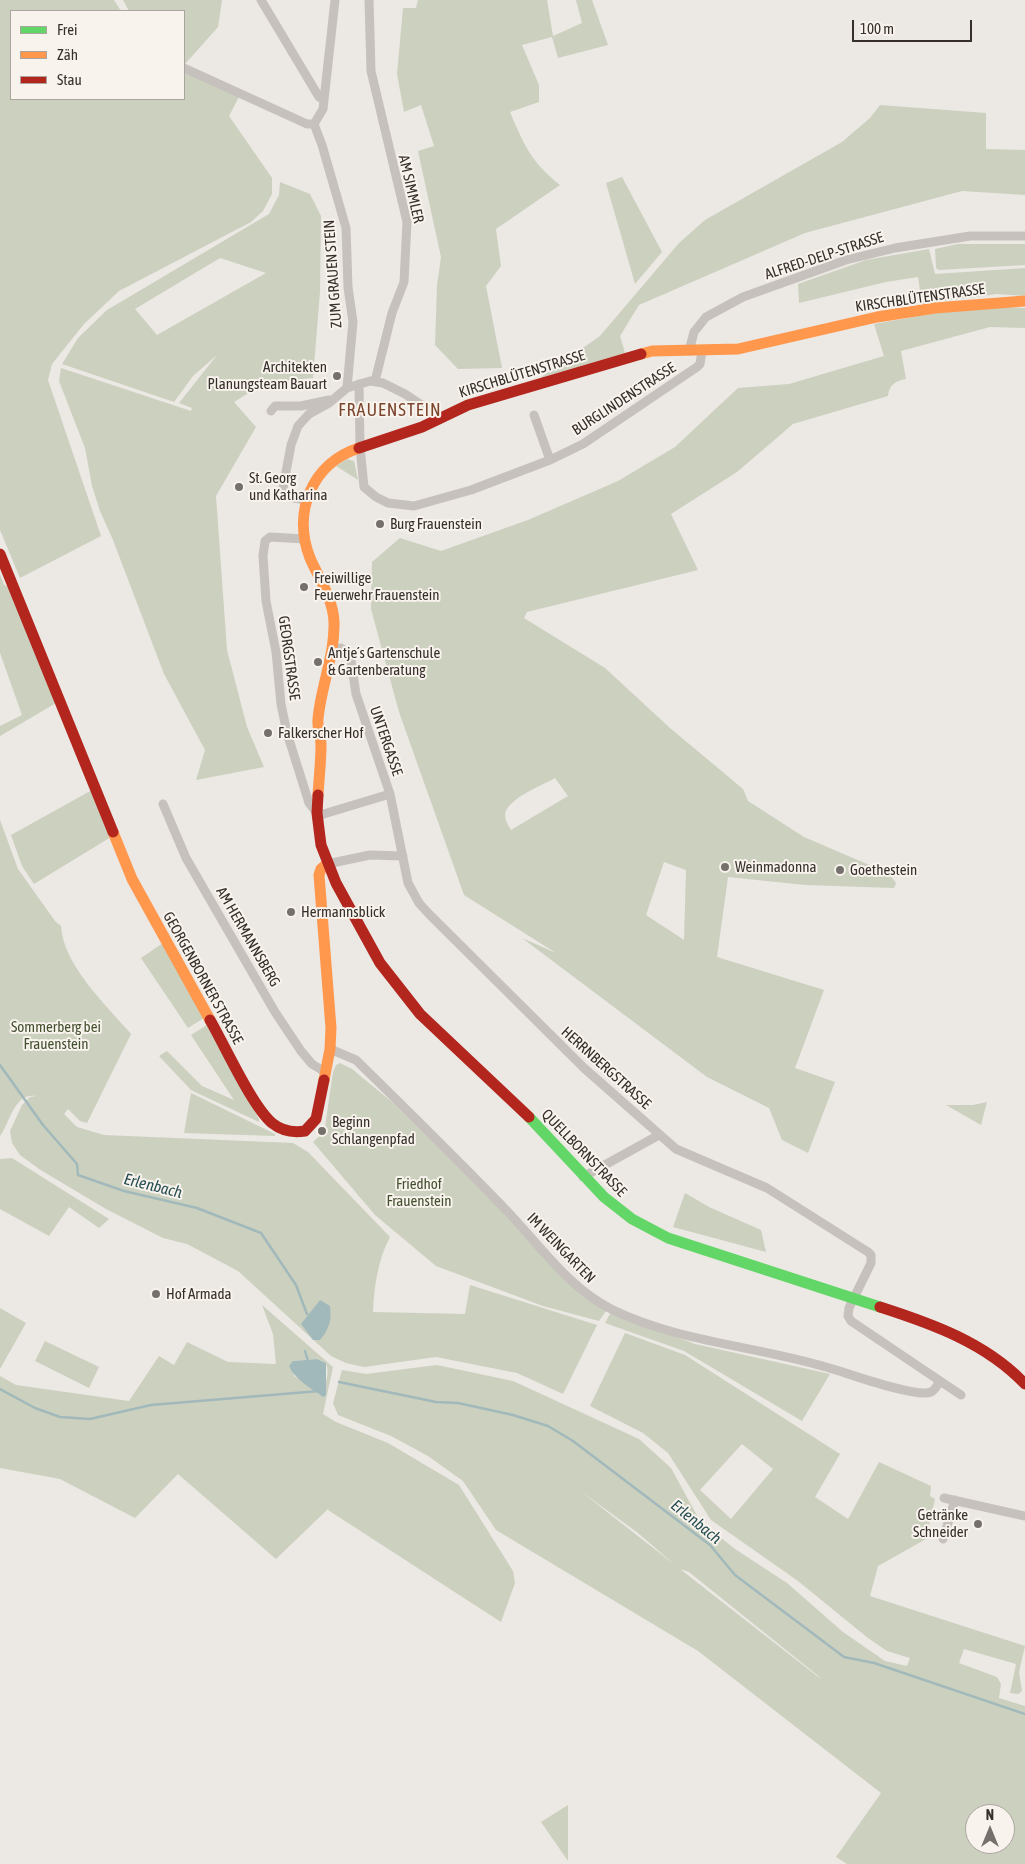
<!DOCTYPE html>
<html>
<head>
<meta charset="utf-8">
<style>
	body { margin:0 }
	#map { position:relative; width:1025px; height:1864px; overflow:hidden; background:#ece8e4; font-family:"Asap Condensed",sans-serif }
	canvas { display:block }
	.legend { position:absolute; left:10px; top:10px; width:175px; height:90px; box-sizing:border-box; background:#f8f3ec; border:1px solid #aaa59f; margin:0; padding:6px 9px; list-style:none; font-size:15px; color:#362f2b }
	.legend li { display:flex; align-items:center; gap:10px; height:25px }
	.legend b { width:25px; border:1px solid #aaa59f }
	.north { position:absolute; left:965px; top:1804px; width:50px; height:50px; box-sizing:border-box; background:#f8f3ec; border:1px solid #aaa59f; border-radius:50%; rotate:0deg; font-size:14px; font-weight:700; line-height:20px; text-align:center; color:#362f2b }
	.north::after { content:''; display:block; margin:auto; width:18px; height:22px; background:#76706c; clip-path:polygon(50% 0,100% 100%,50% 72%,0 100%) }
	.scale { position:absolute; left:852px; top:20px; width:120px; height:22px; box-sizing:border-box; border:2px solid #362f2b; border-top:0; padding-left:6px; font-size:15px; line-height:18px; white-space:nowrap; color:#362f2b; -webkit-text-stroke:4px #f8f3ec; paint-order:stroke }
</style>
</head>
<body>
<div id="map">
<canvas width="1025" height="1864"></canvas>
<ul class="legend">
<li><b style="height:6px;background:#63d668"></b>Frei</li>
<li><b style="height:6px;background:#ff974d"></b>Zäh</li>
<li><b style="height:6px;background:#b3261e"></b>Stau</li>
</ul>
<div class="north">N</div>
<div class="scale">100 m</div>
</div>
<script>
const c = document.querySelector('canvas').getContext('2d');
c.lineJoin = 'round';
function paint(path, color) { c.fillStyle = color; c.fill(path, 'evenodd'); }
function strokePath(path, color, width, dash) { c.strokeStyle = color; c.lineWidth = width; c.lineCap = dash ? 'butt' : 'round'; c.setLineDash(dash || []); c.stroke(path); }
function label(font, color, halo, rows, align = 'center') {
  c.font = font + ' "Asap Condensed",sans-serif'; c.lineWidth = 4; c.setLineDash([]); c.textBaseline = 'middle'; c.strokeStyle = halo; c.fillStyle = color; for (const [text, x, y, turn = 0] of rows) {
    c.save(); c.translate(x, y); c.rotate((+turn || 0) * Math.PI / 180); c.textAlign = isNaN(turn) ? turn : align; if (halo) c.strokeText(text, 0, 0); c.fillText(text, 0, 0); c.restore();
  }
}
const green = new Path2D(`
	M0 0H114L121 11H11V99H184V11H129L123 0H222L218 27 185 64 242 91 229 116 272 178V194L263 211 251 222 119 291 84 324 52 364 48 380 101 536 20 578 0 530Z
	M418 0H547L553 36 582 23 576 0H592L608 45 558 58 552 37 522 45 539 85V102L510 112C524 145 531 162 560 185L496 229 501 266 486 286 502 368 458 369 435 345 437 285 441 257 418 151 434 146 421 105 404 112 397 74 403 8H416Z
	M880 105 986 113V149L1025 150V195L962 191 805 233 639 305 620 336 625 353 540 378 600 336 679 243 705 220 842 142 870 118Z
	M622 177 662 252 635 284 606 183Z
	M280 182 310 194 321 216 320 292 313 378 265 383 234 402 256 427 216 496 227 650 247 727 264 767 196 780 205 750 164 674 113 540 100 511 92 486 85 448 59 381 61 368 191 411 192 408 179 403 217 355 193 376 174 402 62 364 78 338 107 310 269 214 279 195ZM220 258 266 273 157 335 135 309Z
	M958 244H1025V265L939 270 936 268 935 249Z
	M929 249 935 274 1025 268V296L997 294 922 304 918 277 886 282 799 303 798 284 866 260Z
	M1005 307 1025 308V328L990 327 901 351 906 379C895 381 889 385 888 396L793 424 737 472 671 514 698 570 527 612 524 618 605 668 670 728 743 789 748 801 804 837 888 873 896 883 894 888 805 885 728 877 717 957 824 990 795 1068 835 1082 808 1153 782 1140 769 1108 707 1077 522 938 556 953 464 895 399 712 371 609 372 562 400 538 441 551 528 520 618 481 675 447 738 388 789 384 884 356 874 324 936 313ZM555 778 568 796 511 830C508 825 505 820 505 815 506 799 543 785 555 778ZM664 862 686 870 684 940 646 915Z
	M347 459 354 461 358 480 336 466Z
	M0 574 4 585 11 588 56 703 0 736V726L22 715 0 653Z
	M92 790 111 837 34 884 22 866 11 835Z
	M0 820 18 869 55 921 61 926C63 965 107 1006 131 1034L87 1123 80 1121 68 1109 64 1114 77 1127 104 1135 293 1143 308 1152 390 1237C378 1259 374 1287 373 1312L465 1314 470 1285 597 1325 563 1394 517 1373 436 1357 364 1367 346 1363 331 1356 238 1271 187 1244 163 1238 106 1209 39 1169 20 1155 12 1143 10 1131 22 1105 30 1097 36 1096C14 1092 10 1123 0 1136Z
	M163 943 204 1018 188 1028 141 958Z
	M207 1025 259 1119V1122L191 1090 159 1056 167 1051 202 1086 234 1100 191 1035Z
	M340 1063 352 1069 392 1102 606 1311 599 1321 543 1306 436 1266 375 1215 313 1142 322 1134 325 1127 333 1072 336 1065Z
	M191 1093 275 1134V1136L184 1133Z
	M987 1102 981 1125 946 1105H973Z
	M12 1158 109 1219 99 1228 69 1207 49 1236 0 1209V1159Z
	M685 1193 709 1207 761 1230 766 1252 673 1227Z
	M262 1305 333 1367 323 1414 336 1422 388 1443 459 1485 513 1571 515 1583 501 1622 328 1510 329 1508 276 1559 178 1474 135 1518 60 1479 0 1468V1376L16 1385 129 1401 159 1356 174 1365 187 1342 228 1362 276 1364 273 1334ZM317 1359 326 1363C330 1376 326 1383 319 1394L316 1390 294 1376 293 1361Z
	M0 1308 26 1323 0 1369Z
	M611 1312 695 1344 830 1374 802 1421 684 1351 605 1323Z
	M625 1333 685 1355 840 1454 815 1497 848 1519 879 1462 931 1486 930 1496 935 1499 926 1539 878 1566 870 1596 1025 1646 1019 1672 1022 1691 1018 1694 1010 1693 1016 1664 964 1649 959 1663 997 1677 1001 1684 999 1698 1025 1706V1864H847L836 1857 881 1793 698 1651 496 1530 463 1481 428 1456 391 1436 338 1415 333 1403 342 1370 366 1374 437 1365 513 1381 639 1439 671 1468 700 1521 735 1549 787 1583 843 1632 885 1661 907 1666 910 1658 887 1651 868 1638 798 1581 711 1520 668 1453 643 1433 590 1406ZM742 1444 773 1469 731 1519 700 1490ZM579 1490 638 1533 675 1565ZM680 1569 689 1572 822 1679 817 1676ZM975 1814H1005V1844H975Z
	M45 1341 99 1367 89 1388 35 1361Z
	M568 1805V1861L541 1822Z`);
const water = new Path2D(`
	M320 1300 330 1306C332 1321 329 1329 320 1340H313L301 1324Z
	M317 1359 326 1363V1395L323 1397C310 1387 295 1380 289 1366L293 1361Z`);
const stream = new Path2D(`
	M0 1065 43 1125 77 1164 78 1175 124 1191 197 1208 261 1233 296 1285 307 1314
	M305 1351 308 1361
	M339 1382 436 1402 458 1403 513 1415 548 1426 573 1441 710 1545 735 1575 844 1657 874 1663 1025 1714
	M0 1389 35 1408 60 1417 90 1419 151 1405 319 1391`);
const street = new Path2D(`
	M261 0 319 97 324 100
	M369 0 371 71 407 222 404 282 392 313 375 381
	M184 68 307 124H314
	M314 124 322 145 346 228 348 287 353 322 347 388
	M314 124 323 109 335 0
	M689 351 694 332 706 317 743 297 846 260 895 248 970 236H1025
	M359 384 360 447 364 487 376 497 388 503 414 506 471 490 550 460 583 444 697 367 700 364 702 351
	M271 411 275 406H301L329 400
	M534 415 550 460
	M306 500C297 498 285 499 283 488L291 445 298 426 309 414 329 403 347 388 370 381 383 383 405 394 441 418
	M305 539 270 537 265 541 263 556 266 601 276 652 281 704 287 733 309 803 317 813
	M163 804 186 858 275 1012 301 1051 312 1064 325 1072
	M317 816 390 794
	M327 864 370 855 403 856
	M330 1049 356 1060C407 1110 459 1161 509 1213 541 1247 570 1289 613 1310 684 1344 762 1346 836 1370 852 1375 917 1398 931 1392 935 1390 938 1384 940 1381L851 1321 848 1316 849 1308 871 1263V1255L868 1252 767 1188 676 1149 584 1068 429 914 419 903 408 883 390 794 356 694 350 654 341 648H332
	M583 1177 659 1135
	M940 1381 961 1395
	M944 1498 1025 1516
	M943 1539 955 1500`);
const fast = new Path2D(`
	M529 1117 604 1197 632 1219 668 1238 880 1307`);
const slow = new Path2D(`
	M641 354 652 351 738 349 877 317 935 308 1025 301
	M318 795C319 778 321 762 321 745 321 737 317 728 318 719 321 686 335 655 334 622 333 598 319 579 310 558 292 512 312 463 359 448
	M113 832 132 879 210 1020
	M324 1080 330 1049 331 1028 319 875 321 869 327 864`);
const jam = new Path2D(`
	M359 448 422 427 468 405 641 354
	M0 554 113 832
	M318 795 317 813 321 845 336 883 380 963 420 1014 529 1117
	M210 1020C225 1046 252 1106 272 1123 282 1131 293 1133 305 1131L316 1119 324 1080
	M880 1307C933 1324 986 1343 1025 1384`);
const markers = [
	[337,376,5,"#76706c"],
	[239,487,5,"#76706c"],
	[380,524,5,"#76706c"],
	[304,587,5,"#76706c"],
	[318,662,5,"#76706c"],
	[268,733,5,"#76706c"],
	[725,867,5,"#76706c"],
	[840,870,5,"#76706c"],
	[291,912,5,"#76706c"],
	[322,1131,5,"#76706c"],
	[156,1294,5,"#76706c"],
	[978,1524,5,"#76706c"]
];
const streetNames = [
	["AM SIMMLER",411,189,77],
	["ALFRED-DELP-STRASSE",824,256,-18],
	["ZUM GRAUEN STEIN",333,274,-94],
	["KIRSCHBLÜTENSTRASSE",920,298,-8],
	["KIRSCHBLÜTENSTRASSE",522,374,-17],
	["BURGLINDENSTRASSE",624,399,-33],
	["GEORGSTRASSE",289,658,82],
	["UNTERGASSE",386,741,71],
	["AM HERMANNSBERG",248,937,60],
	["GEORGENBORNER STRASSE",203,978,61],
	["HERRNBERGSTRASSE",606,1068,42],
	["QUELLBORNSTRASSE",584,1153,46],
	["IM WEINGARTEN",561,1248,46]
];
const poiNames = [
	["Architekten",327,367,"right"],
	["Planungsteam Bauart",327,384,"right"],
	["St. Georg",249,478],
	["und Katharina",249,495],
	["Burg Frauenstein",390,524],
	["Freiwillige",314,578],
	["Feuerwehr Frauenstein",314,595],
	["Antje´s Gartenschule",328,653],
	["& Gartenberatung",328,670],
	["Falkerscher Hof",278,733],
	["Weinmadonna",735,867],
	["Goethestein",850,870],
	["Hermannsblick",301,912],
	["Beginn",332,1122],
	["Schlangenpfad",332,1139],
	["Hof Armada",166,1294],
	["Getränke",968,1515,"right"],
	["Schneider",968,1532,"right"]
];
const parkNames = [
	["Sommerberg bei",56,1027],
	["Frauenstein",56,1044],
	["Friedhof",419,1184],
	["Frauenstein",419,1201]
];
const waterNames = [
	["Erlenbach",153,1186,14],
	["Erlenbach",696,1522,39]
];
const quarterNames = [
	["FRAUENSTEIN",390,410]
];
paint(green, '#ccd0bf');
paint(water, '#a2b9bb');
strokePath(stream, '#a2b9bb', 2.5);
strokePath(street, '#c6c1bc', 9);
strokePath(fast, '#63d668', 11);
strokePath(slow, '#ff974d', 11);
strokePath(jam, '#b3261e', 11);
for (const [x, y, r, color] of markers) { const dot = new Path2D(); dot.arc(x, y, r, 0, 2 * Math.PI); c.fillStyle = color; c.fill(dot); strokePath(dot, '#f8f3ec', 2); }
label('15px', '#362f2b', '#f8f3ec', streetNames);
label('15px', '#362f2b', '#f8f3ec', poiNames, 'left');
label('15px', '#445131', '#f8f3ec', parkNames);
label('italic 16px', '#254d53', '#f8f3ec', waterNames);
c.letterSpacing = '1px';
label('18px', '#7b452e', '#f8f3ec', quarterNames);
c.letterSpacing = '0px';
</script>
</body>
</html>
